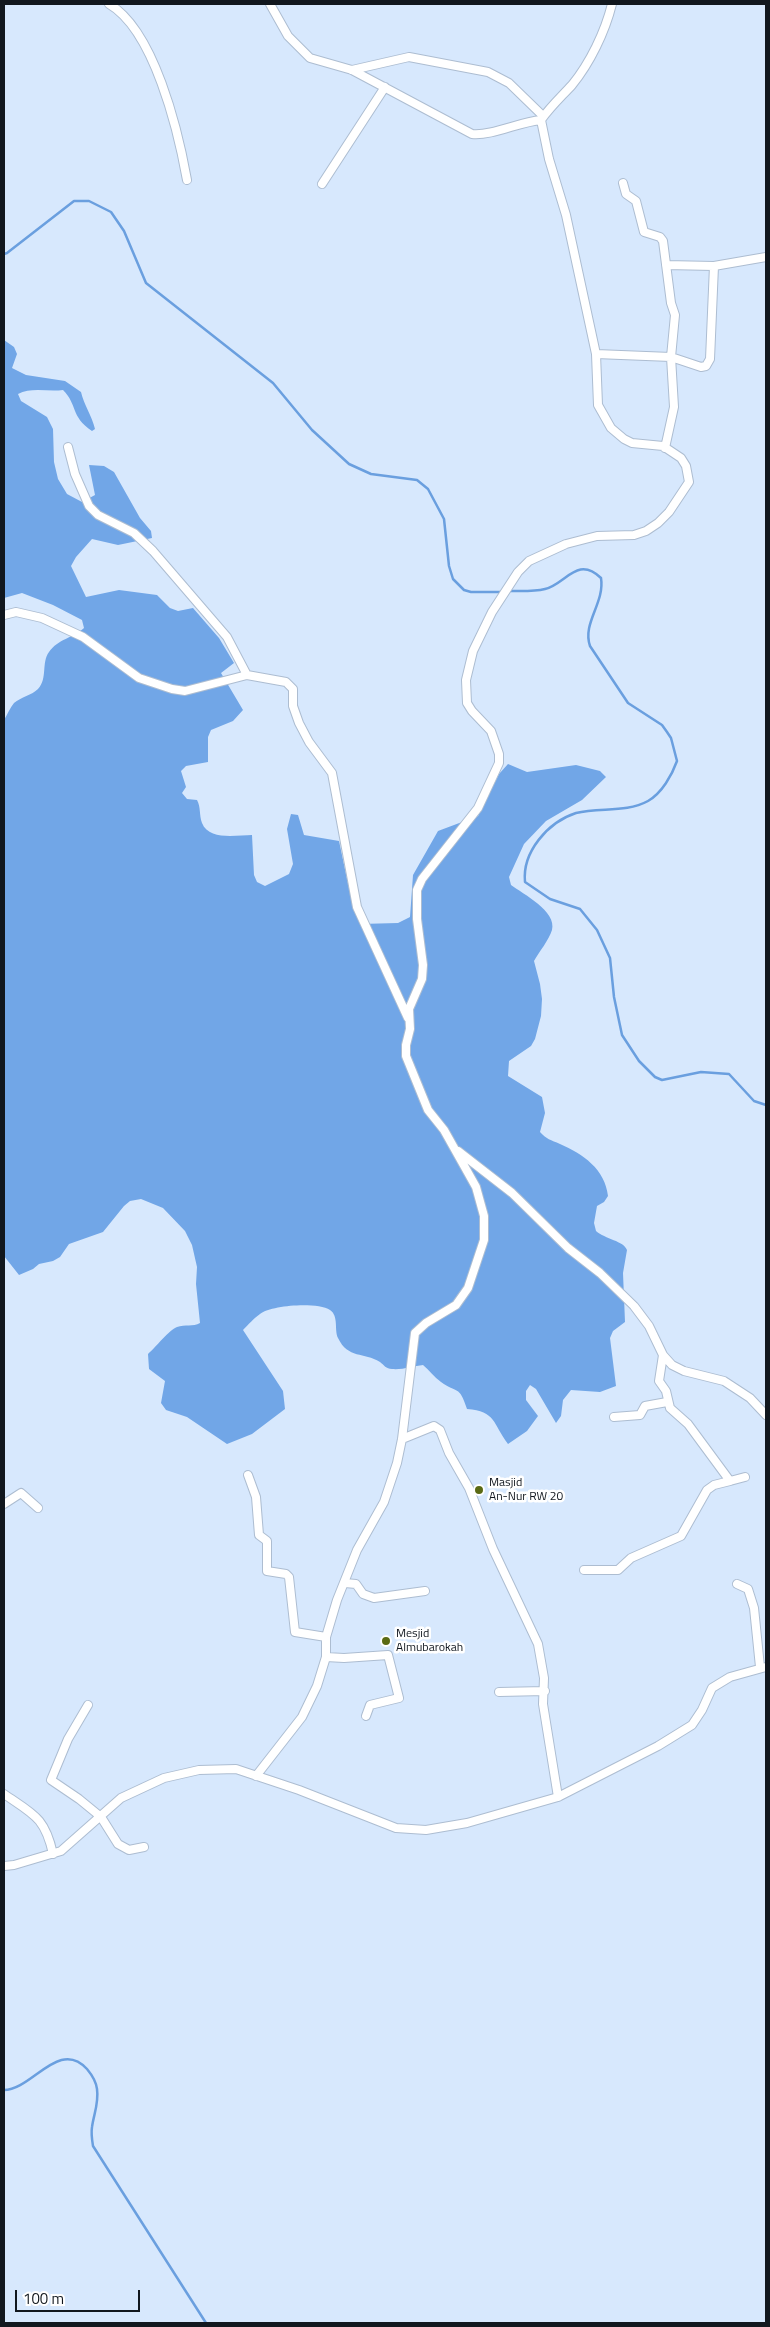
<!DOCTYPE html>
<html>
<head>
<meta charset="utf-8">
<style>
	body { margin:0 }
	#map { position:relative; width:770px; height:2327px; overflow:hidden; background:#d7e8fd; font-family:"Titillium Web",sans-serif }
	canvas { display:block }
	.frame { position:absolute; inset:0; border:5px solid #11171e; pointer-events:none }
	.scale { position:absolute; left:15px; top:2290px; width:125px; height:22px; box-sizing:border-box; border:2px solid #11171e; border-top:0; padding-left:6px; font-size:15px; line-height:18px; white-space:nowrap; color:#11171e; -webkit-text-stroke:4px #fff; paint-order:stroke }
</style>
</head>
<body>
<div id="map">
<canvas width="770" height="2327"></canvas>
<div class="frame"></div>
<div class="scale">100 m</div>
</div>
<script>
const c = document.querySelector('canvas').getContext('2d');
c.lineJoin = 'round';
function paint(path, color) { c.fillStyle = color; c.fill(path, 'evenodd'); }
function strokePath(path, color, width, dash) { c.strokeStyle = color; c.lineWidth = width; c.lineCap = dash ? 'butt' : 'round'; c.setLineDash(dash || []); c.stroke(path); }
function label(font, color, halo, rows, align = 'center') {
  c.font = font + ' "Titillium Web",sans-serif'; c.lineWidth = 5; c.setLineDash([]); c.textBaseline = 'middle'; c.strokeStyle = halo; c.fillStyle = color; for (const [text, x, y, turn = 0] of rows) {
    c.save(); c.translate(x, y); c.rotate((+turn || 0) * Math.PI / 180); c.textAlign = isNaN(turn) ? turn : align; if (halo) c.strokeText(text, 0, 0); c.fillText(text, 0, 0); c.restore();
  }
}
const forest = new Path2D(`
	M4 340 14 347 17 354 12 368 26 375 65 381 81 392C84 405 92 416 95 429L92 431C70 416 78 405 63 390 48 392 31 387 18 394L21 401 47 417 53 429 54 462 58 479 67 494 82 502 95 495 89 465 104 466 114 472 140 518 151 531 152 538 118 545 92 539 76 557 71 566 86 597 119 590 157 595 170 608 178 611 193 608 219 638 234 663 221 673 243 710 233 721 211 730 208 737V762L186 766 181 771 186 787 182 793 187 799 197 800C201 807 199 815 202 823 209 841 237 835 252 835L254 875 257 882 265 886 289 874 293 864 287 829 291 814 298 815 304 835 339 841 353 907 360 924 398 923 410 917 413 875 438 831 478 816 499 774 508 764 527 772 576 765 600 771 606 777 582 800 546 821 524 844 509 877 511 885C523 894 557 911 552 930 549 940 539 952 534 961L540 984 542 999 541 1016 535 1039 531 1046 509 1061 508 1076 542 1097 545 1113 540 1132C546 1139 551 1140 560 1144 583 1154 605 1169 608 1196L604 1202 597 1206 594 1223 596 1231C605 1239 624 1241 627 1250L623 1273 625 1322 613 1331 610 1338 616 1386 600 1392 571 1390 563 1400 561 1416 556 1423 536 1389 530 1385 526 1391V1400L538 1416 527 1431 508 1444C493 1424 496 1411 467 1409 459 1384 457 1394 441 1382 434 1377 429 1370 423 1365 414 1366 402 1370 392 1369 386 1369 384 1365 380 1362 364 1352 348 1359 338 1338 334 1330 339 1316 330 1310 317 1302 272 1305 260 1314 254 1318 248 1325 243 1330L283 1391 285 1409 252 1434 227 1444 187 1417 166 1410 161 1403 165 1381 149 1369 148 1354C156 1347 169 1330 177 1327 185 1324 193 1327 200 1323L196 1284 197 1267 192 1245 185 1231 163 1208 141 1199 130 1201 124 1206 103 1232 69 1244 60 1257 53 1261 39 1264 33 1269 19 1275 4 1256V720C7 715 10 708 14 703 21 697 32 695 38 689 48 678 41 663 49 652 58 639 73 638 84 628L82 620 53 605 22 593 4 598Z`);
const stream = new Path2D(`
	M4 254 7 253 74 201H89L111 212 124 231 146 283 273 383 312 430 349 464 371 474 417 480 428 489 444 519 449 566 453 579 464 590 471 592H503
	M508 591C520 591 533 592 545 589 566 584 577 555 601 578 605 603 582 623 590 646L628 703 662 725 667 732 671 738 677 761C672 775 662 793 648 801 626 813 600 807 576 813 548 822 522 852 525 882L550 899 580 909 597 930 610 958 614 997 622 1035 639 1061 655 1077 662 1080 701 1072 729 1074 754 1101 766 1105
	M4 2090C32 2090 59 2038 87 2069 92 2075 96 2081 97 2089 99 2103 94 2113 92 2127 91 2133 92 2140 93 2146L206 2323`);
const minor = new Path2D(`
	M109 4C154 30 178 130 187 180
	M270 4 288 36 310 58 352 70 472 134C492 136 519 122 541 120
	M352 70 409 57 488 72 509 83 543 116
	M623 183 626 194 636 201 644 232 660 237 663 241 671 303 675 315 671 357 674 407 665 448
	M322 184 385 87
	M666 265 714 266
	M596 354 671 357 701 367 706 366 710 359 714 266 766 257
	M68 447 75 474 89 506 98 515 134 533 153 551 227 637 247 675
	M4 615 16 612 42 618 83 637 139 678 172 689 185 691 247 675 286 682 293 689V706L299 723 309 742 332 773 357 907 408 1018
	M458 1151 512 1193 568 1248 600 1273 634 1306 649 1326 663 1355 672 1365 684 1371 724 1381 750 1398 766 1415
	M614 1417 640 1415 645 1406 667 1402
	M402 1439 434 1426 440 1430 449 1453 469 1488 493 1549 538 1644 544 1678 543 1704 558 1797
	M248 1475 256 1497 259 1535 267 1541V1571L286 1574 289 1577 295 1632 326 1637
	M730 1481 745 1477
	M4 1504 21 1493 38 1508
	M584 1570H618L631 1558 681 1536 707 1490 714 1485 730 1481 688 1424 670 1408 666 1391 659 1381 663 1355
	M345 1583 356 1584 363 1594 374 1598 425 1591
	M737 1584 748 1589 754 1608 760 1667
	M326 1657 344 1658 388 1655 399 1698 370 1705 366 1716
	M499 1692 545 1691
	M88 1705 68 1739 51 1780 79 1799 101 1817 118 1844 129 1850 144 1847
	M256 1776 302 1717 317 1686 326 1657V1637L337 1600 357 1550 384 1502 397 1463 402 1439 415 1333 426 1323 456 1305 468 1288 484 1240V1216L476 1187 444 1130 428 1110 406 1056V1045L410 1029 409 1009 422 979 423 965 417 919V890L422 879 478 808 499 763V754L491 731 472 711 467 703 466 680 473 651 492 612 518 572 529 561 566 544 597 536 634 535 646 531 658 523 669 512 689 482 686 466 681 458 663 446 632 443 624 439 611 428 598 405 596 354 566 215 549 159 541 120C550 107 561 97 572 85 590 63 605 32 612 4
	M4 1794C33 1814 45 1817 53 1854
	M4 1866 14 1865 61 1851 121 1798 164 1778 199 1770 236 1769 299 1790 396 1828 426 1830 467 1823 558 1797 658 1746 692 1725 702 1710 712 1688 730 1677 766 1667`);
const markers = [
	[479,1490,5,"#5a6a14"],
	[386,1641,5,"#5a6a14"]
];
const poiNames = [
	["Masjid",489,1483],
	["An-Nur RW 20",489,1497],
	["Mesjid",396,1634],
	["Almubarokah",396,1648]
];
paint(forest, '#71a6e7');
strokePath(stream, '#6a9fdf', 2.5);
strokePath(minor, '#adbdd1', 10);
strokePath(minor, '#fff', 8);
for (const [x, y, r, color] of markers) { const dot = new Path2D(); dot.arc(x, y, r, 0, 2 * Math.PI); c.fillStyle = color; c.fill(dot); strokePath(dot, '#fff', 2); }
label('12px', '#11171e', '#fff', poiNames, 'left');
</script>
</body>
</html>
